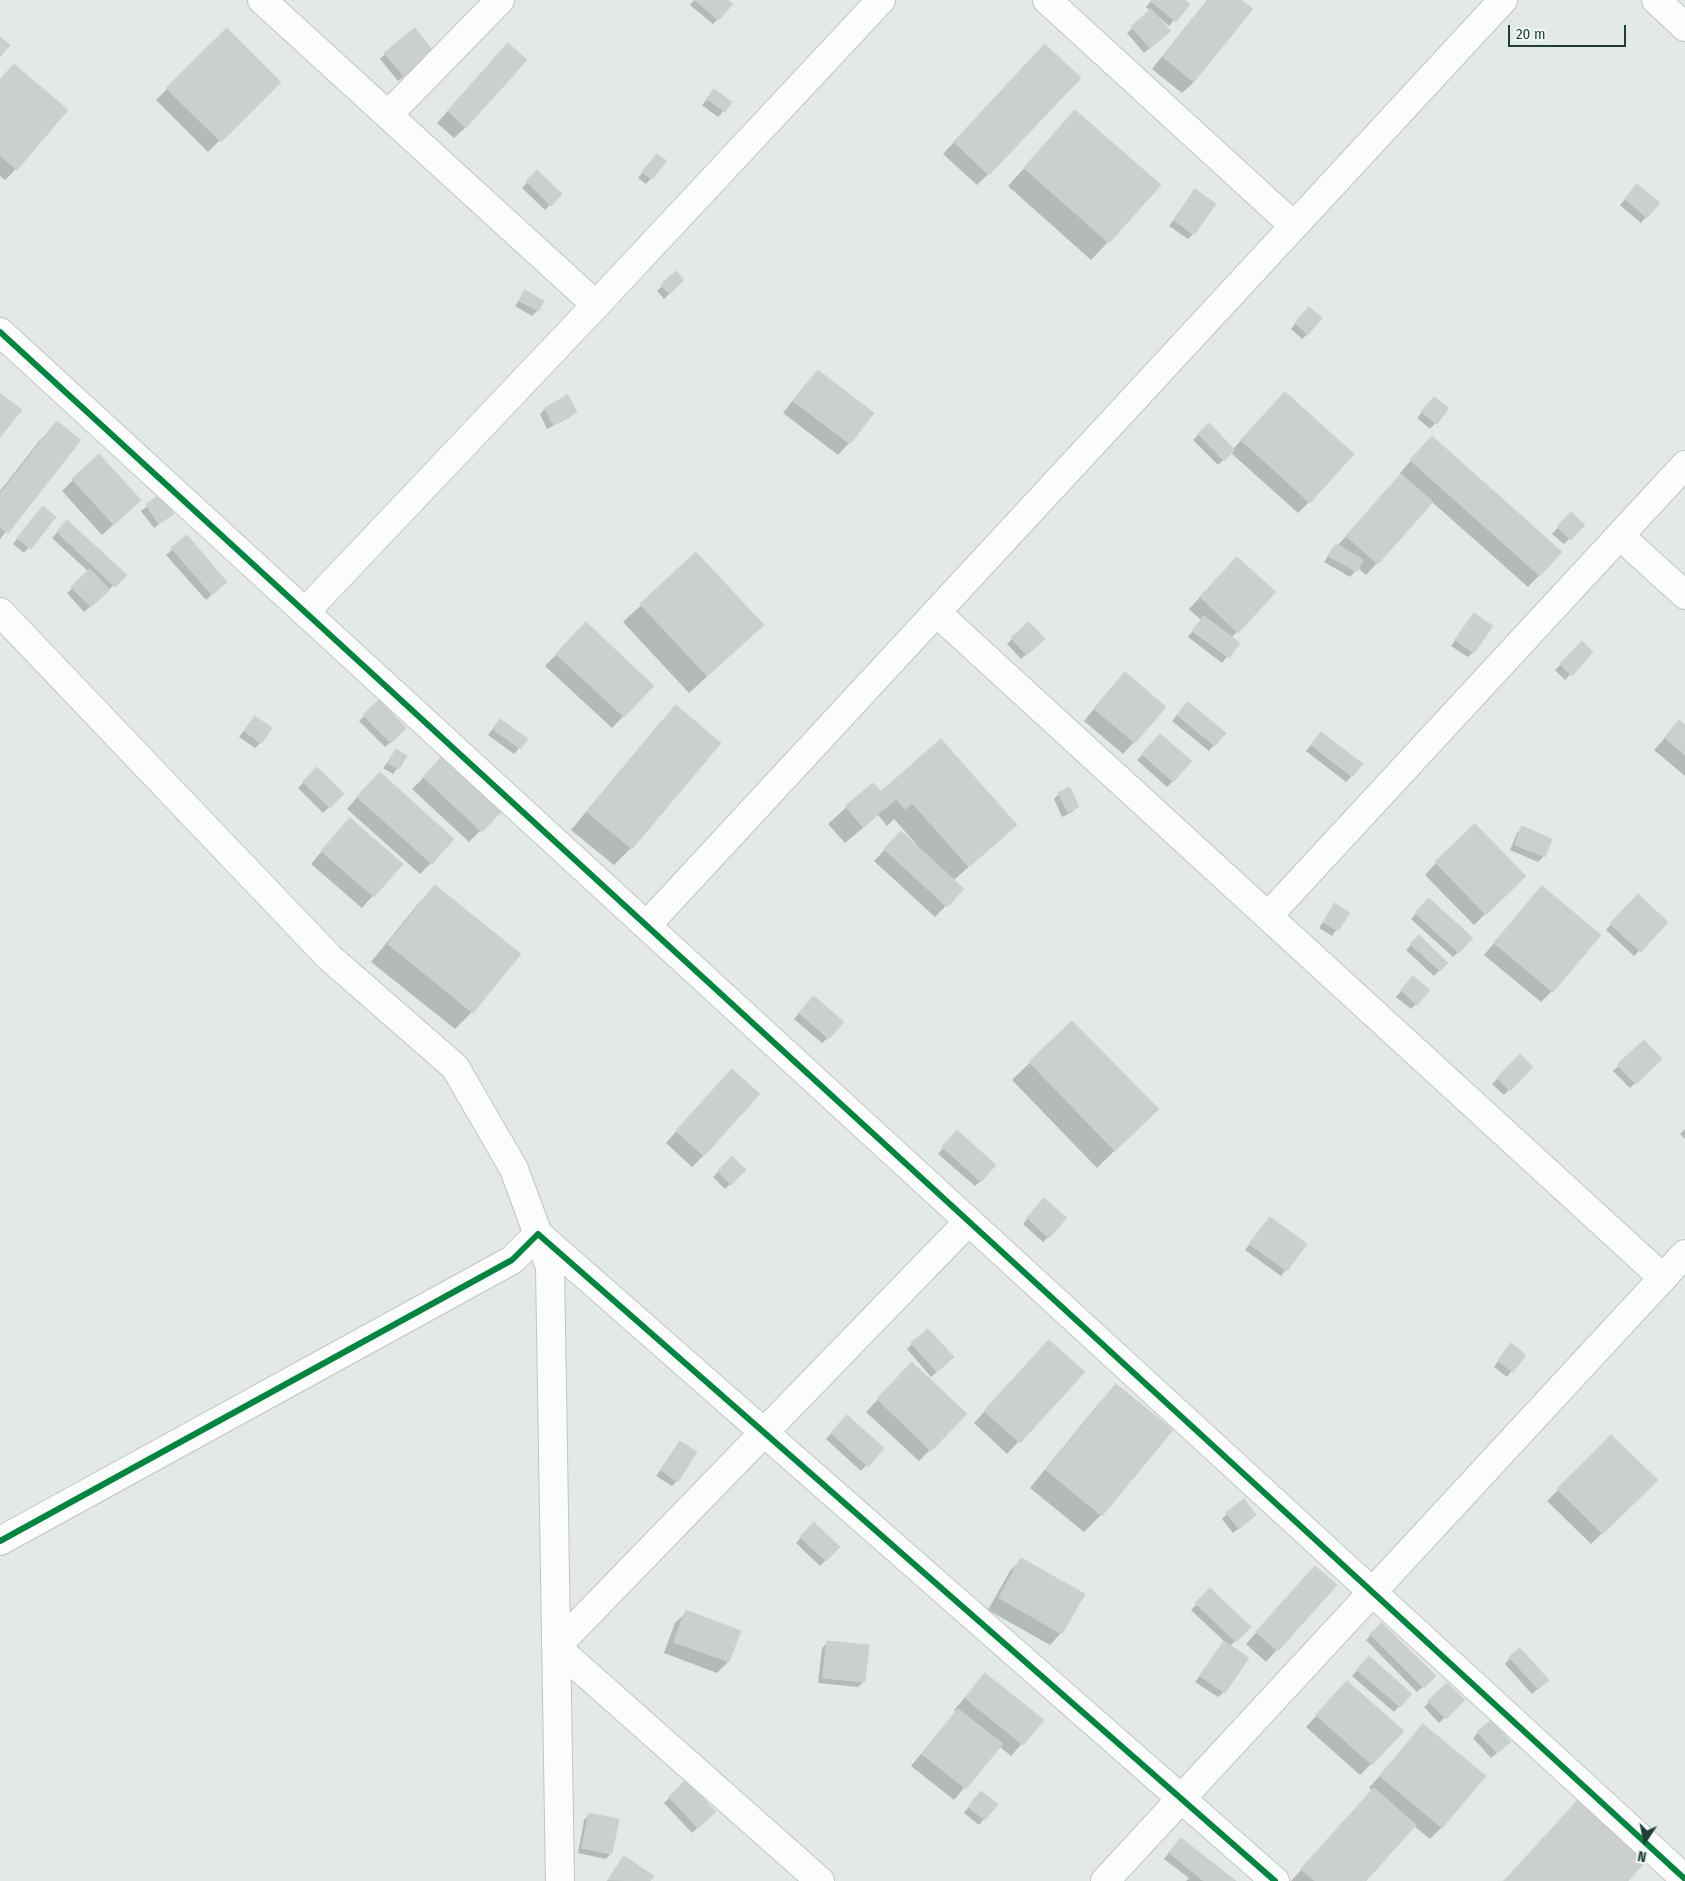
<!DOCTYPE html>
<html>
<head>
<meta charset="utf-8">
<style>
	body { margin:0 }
	#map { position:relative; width:1685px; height:1881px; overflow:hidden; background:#e2e9e6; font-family:"Fira Sans Condensed",sans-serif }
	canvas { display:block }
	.north { position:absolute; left:1620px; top:1816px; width:50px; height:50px; -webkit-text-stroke:4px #f0f8f5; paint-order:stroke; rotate:191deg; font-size:14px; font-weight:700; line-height:20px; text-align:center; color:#1e3e38 }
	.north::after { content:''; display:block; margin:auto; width:18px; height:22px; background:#1e3e38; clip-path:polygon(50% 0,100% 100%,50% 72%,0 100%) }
	.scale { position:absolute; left:1508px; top:25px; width:118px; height:22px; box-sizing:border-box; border:2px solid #1e3e38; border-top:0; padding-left:6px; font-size:15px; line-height:18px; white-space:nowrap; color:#1e3e38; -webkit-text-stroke:4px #f0f8f5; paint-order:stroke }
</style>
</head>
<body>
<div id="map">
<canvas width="1685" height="1881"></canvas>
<div class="north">N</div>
<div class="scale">20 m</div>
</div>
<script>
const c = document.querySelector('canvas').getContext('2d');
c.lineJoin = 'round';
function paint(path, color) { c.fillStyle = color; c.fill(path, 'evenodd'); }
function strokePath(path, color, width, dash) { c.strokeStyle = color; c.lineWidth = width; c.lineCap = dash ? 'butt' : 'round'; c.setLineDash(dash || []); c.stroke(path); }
const shadow = new Path2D(`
	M694 0H726L718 19 713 24 690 5Z
	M1152 0H1183L1188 4 1169 26 1160 18 1159 20 1164 36 1144 53 1127 33 1151 11 1146 7Z
	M1207 0H1239L1251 9 1194 82 1182 93 1152 69Z
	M227 30 279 82 208 152 156 100Z
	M385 54 427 57 398 81 380 59Z
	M497 56 466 127 454 138 437 123Z
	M1033 57 988 174 977 185 943 154Z
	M14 66 16 169 5 180 0 176V80Z
	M714 91 730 103 718 117 702 105Z
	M1076 111 1108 242 1091 260 1008 186Z
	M652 161H665L646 184 638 178Z
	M537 171 560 194 545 210 522 188Z
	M1195 191 1193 234 1188 239 1169 226Z
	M1632 192 1658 203 1641 223 1620 205Z
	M676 273 683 280 664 299 657 291Z
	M525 292 538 310 532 316 515 306Z
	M1303 314 1308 334 1302 339 1291 329Z
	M818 372 872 413 849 443 838 455 783 413 806 384Z
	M568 397 575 411 570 417 547 429 540 414 545 409Z
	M1429 404 1447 409 1430 429 1417 418Z
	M1274 405 1309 502 1298 513 1231 453 1218 465 1193 440 1209 424 1233 449Z
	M57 423 79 440 0 539V491L40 440Z
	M1421 449 1561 552 1528 587 1432 502 1366 575 1358 568 1350 577 1324 562 1331 551 1337 546 1402 475 1400 473Z
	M73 480 128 511 102 535 62 491Z
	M159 497 172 514 154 528 141 511Z
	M37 513 54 518 24 553 13 544Z
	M1571 514 1583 525 1564 544 1552 534Z
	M67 522 125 575 84 612 67 593 89 572 52 538Z
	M186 537 220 587 206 600 166 555Z
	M696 554 745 642 689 693 623 622Z
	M1226 570 1274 593 1231 638 1238 643 1222 663 1188 637 1201 620 1189 609Z
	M1474 615 1473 652 1468 657 1451 646Z
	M586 624 652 686 612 728 545 666Z
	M1012 639 1038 644 1021 659 1007 644Z
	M1582 643 1591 652 1565 680 1555 670Z
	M1114 685 1134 742 1123 754 1084 721Z
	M379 702 405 728 385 747 359 721Z
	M676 707 631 848 614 865 571 830 659 724Z
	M1182 709 1214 745 1209 751 1172 721Z
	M500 720 519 748 514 754 488 735Z
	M1679 722 1685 727V776L1654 750Z
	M250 723 260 743 255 748 239 737Z
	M1321 733 1351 777 1346 782 1306 751Z
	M1155 741 1173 781 1167 787 1137 760Z
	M396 751 406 757 393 774 383 768Z
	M443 758 500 811 469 842 412 789Z
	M317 769 342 794 323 813 298 788Z
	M872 784 880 793 1015 825 953 881 962 889 935 917 874 861 901 833 914 845 916 844 894 819 887 826 878 815 845 843 828 824Z
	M368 785 431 863 420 874 347 809Z
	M1059 794 1077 807 1072 812 1062 817 1054 799Z
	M1523 828 1544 856 1538 862 1510 850 1517 833Z
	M339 831 401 864 362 908 311 864Z
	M1436 863 1524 876 1474 925 1425 875Z
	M435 887 472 1012 455 1029 371 962 418 904Z
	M1542 887 1552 991 1541 1002 1484 955Z
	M1429 900 1458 952 1453 957 1411 919Z
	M1632 901 1666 922 1634 956 1606 930Z
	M1335 905 1348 913 1332 936 1319 928Z
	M1419 937 1446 963 1434 976 1406 950Z
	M1408 983 1416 1004 1411 1009 1396 997Z
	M808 1003 828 1038 822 1043 794 1019Z
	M1072 1022 1157 1109 1097 1168 1012 1080Z
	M1644 1042 1660 1059 1630 1088 1613 1071Z
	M1520 1056 1531 1067 1504 1095 1492 1084Z
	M720 1082 704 1155 692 1167 666 1143Z
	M1685 1129V1139L1680 1134Z
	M952 1137 981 1181 975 1186 938 1154Z
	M732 1158 744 1170 725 1189 713 1177Z
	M1039 1205 1048 1237 1043 1242 1023 1224Z
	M1265 1224 1306 1244 1281 1276 1245 1250Z
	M927 1330 947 1363 931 1377 907 1349Z
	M1506 1350 1524 1355 1507 1377 1494 1367Z
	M1037 1353 1083 1372 1007 1454 974 1423Z
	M901 1375 965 1414 919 1461 866 1412Z
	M1116 1386 1101 1515 1084 1532 1030 1488 1099 1403Z
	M842 1422 882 1448 861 1471 826 1439Z
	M1611 1437 1656 1480 1591 1544 1547 1501Z
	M680 1443 677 1481 672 1486 656 1476Z
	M1227 1514 1255 1515 1233 1533 1222 1519Z
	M814 1524 838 1547 820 1566 796 1543Z
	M1022 1559 1061 1633 1050 1645 988 1610 1010 1571Z
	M1304 1579 1335 1585 1266 1662 1246 1644Z
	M1210 1590 1249 1627 1230 1646 1224 1692 1218 1697 1195 1682 1225 1642 1191 1610Z
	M687 1612 728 1662 717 1673 664 1653 675 1623Z
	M1382 1624 1434 1676 1417 1692 1366 1640Z
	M828 1642 863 1682 858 1687 818 1683 822 1648Z
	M1510 1658 1542 1685 1532 1694 1505 1664Z
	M1363 1663 1410 1694 1394 1712 1352 1676Z
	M985 1675 1043 1720 1011 1756 999 1746 954 1800 911 1766 956 1712 954 1710Z
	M1447 1685 1463 1700 1439 1723 1424 1707Z
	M1336 1694 1371 1764 1360 1775 1306 1727Z
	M1423 1726 1442 1827 1430 1839 1414 1826 1364 1881H1291L1373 1791 1369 1788Z
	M1478 1733 1504 1747 1491 1758 1473 1738Z
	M686 1782 709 1817 692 1833 664 1803Z
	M981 1792 984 1819 979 1825 964 1813Z
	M590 1814 611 1853 606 1859 578 1853 584 1820Z
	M1175 1845 1234 1881H1186L1189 1878 1164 1859Z
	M624 1858 652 1876 649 1881H607Z`);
const building = new Path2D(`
	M695 0H728L733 4 719 20Z
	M1185 0 1190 4 1176 22 1151 1Z
	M1208 0H1241L1253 9 1194 82 1163 57Z
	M1151 9 1171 31 1150 48 1131 27Z
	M227 28 281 82 221 142 166 88Z
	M415 28 434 52 404 76 384 53Z
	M0 37 10 45 0 57Z
	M508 43 527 60 466 128 448 111Z
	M1045 44 1081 78 989 175 954 142Z
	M14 64 68 110 17 170 0 155V80Z
	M714 89 732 102 725 112 707 99Z
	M1075 110 1161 185 1109 243 1024 168Z
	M657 154 667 161 652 179 642 172Z
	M537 170 562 194 551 206 526 181Z
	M1637 184 1660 203 1647 218 1625 199Z
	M1195 189 1216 204 1194 235 1174 220Z
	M676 271 684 280 670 294 661 285Z
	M525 290 544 301 539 311 519 301Z
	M1309 307 1322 318 1308 335 1295 323Z
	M818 370 874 413 850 444 793 401Z
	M1285 392 1354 454 1310 503 1241 440Z
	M0 393 22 410 0 437Z
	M568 395 577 412 553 425 545 408Z
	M1434 397 1449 408 1437 424 1421 412Z
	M57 421 81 440 8 533 0 527V494Z
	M1209 423 1235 450 1224 461 1198 434Z
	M1432 436 1562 552 1540 576 1410 460Z
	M99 454 141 500 114 525 72 479Z
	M1401 474 1433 502 1378 564 1346 536Z
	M159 495 174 514 159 524 146 505Z
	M43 506 56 517 31 549 17 538Z
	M1571 512 1585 525 1571 540 1557 527Z
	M67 520 127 575 115 587 57 532Z
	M187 535 227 582 212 595 171 548Z
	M1336 544 1363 560 1357 572 1328 556Z
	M696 552 764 625 707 676 640 604Z
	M1237 557 1276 592 1238 633 1200 597Z
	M90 569 110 590 91 607 71 587Z
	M1474 613 1493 626 1474 653 1455 640Z
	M1204 616 1240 643 1229 658 1192 631Z
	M586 622 654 686 624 717 556 654Z
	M1029 622 1045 639 1027 655 1011 638Z
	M1582 641 1593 652 1572 676 1560 664Z
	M1125 672 1166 707 1135 743 1094 709Z
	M379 700 406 728 391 743 363 715Z
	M1188 702 1226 733 1215 746 1177 715Z
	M676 705 721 743 632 849 587 812Z
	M255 716 272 728 261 744 244 731Z
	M500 719 528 739 520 749 493 729Z
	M1679 720 1685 725V755L1665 738Z
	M1321 732 1363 764 1352 777 1311 745Z
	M1160 734 1192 761 1173 782 1142 754Z
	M941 739 1017 825 969 867 912 803 905 809 896 799 863 827 845 806 873 783 881 791Z
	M396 749 407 756 399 769 388 763Z
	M443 756 502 811 482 832 423 777Z
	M317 767 344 794 330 808 303 782Z
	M380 772 454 839 432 864 357 797Z
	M1070 787 1079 807 1068 812 1058 793Z
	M350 818 403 864 374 897 321 851Z
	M1475 824 1526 876 1486 915 1435 862Z
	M1522 826 1552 839 1545 857 1515 845Z
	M901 831 964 889 947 907 884 849Z
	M435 885 521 954 473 1013 388 944Z
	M1542 886 1601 935 1553 992 1494 943Z
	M1638 894 1668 922 1641 952 1610 924Z
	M1429 898 1473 938 1459 953 1415 913Z
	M1335 903 1350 913 1338 931 1323 922Z
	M1419 935 1448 963 1440 971 1410 944Z
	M1413 976 1430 990 1417 1005 1401 990Z
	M814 996 844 1022 829 1039 799 1013Z
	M1072 1021 1159 1109 1115 1151 1029 1062Z
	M1644 1040 1662 1059 1636 1084 1617 1065Z
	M1520 1054 1533 1067 1510 1091 1497 1078Z
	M732 1069 760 1094 704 1156 676 1131Z
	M957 1130 996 1165 981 1182 942 1147Z
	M732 1156 746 1170 731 1185 718 1171Z
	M1044 1198 1067 1218 1049 1238 1027 1218Z
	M1270 1217 1307 1244 1287 1271 1249 1244Z
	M928 1329 954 1357 937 1372 911 1343Z
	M1049 1340 1085 1372 1020 1443 984 1411Z
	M1511 1343 1526 1355 1513 1372 1498 1361Z
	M912 1362 967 1414 931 1451 877 1399Z
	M1116 1384 1173 1430 1102 1516 1046 1470Z
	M847 1415 884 1448 868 1467 831 1433Z
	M1611 1435 1658 1480 1603 1534 1557 1489Z
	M680 1441 697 1452 678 1482 661 1470Z
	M1244 1499 1256 1515 1239 1529 1226 1513Z
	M814 1522 840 1547 826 1561 800 1537Z
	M1021 1558 1085 1594 1062 1634 999 1598Z
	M1315 1566 1337 1585 1278 1651 1256 1632Z
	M1210 1588 1251 1627 1236 1642 1195 1603Z
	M686 1610 741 1631 729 1662 674 1642Z
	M1382 1623 1436 1676 1424 1688 1370 1634Z
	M827 1641 869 1645 865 1682 823 1678Z
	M1224 1641 1249 1658 1225 1693 1200 1676Z
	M1520 1648 1549 1680 1538 1689 1509 1657Z
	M1369 1656 1412 1694 1400 1707 1357 1670Z
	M985 1673 1044 1720 1023 1745 965 1698Z
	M1347 1681 1404 1731 1372 1765 1316 1715Z
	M1447 1683 1465 1700 1446 1719 1428 1701Z
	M958 1709 1003 1744 966 1789 922 1754Z
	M1491 1720 1511 1742 1497 1753 1477 1732Z
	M1423 1724 1486 1776 1442 1828 1380 1776Z
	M686 1780 716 1812 698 1828 669 1797Z
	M1374 1788 1416 1825 1366 1881H1315L1301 1869Z
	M981 1791 998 1804 985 1820 968 1807Z
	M1580 1798 1648 1859 1628 1881H1504Z
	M589 1813 619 1819 612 1854 582 1848Z
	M1181 1838 1236 1881H1204L1169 1853Z
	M624 1856 654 1876 650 1881 608 1880Z`);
const street = new Path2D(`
	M262 0 596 305
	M1047 0 1294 226
	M1656 0 1685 27
	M388 115 500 0
	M0 332 1685 1879
	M1620 536 1685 595
	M0 612 330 958 455 1067 514 1169 550 1267 560 1881
	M305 612 596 305 881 0
	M936 612 1663 1278
	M1268 916 1685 465
	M647 925 1503 0
	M0 1541 512 1260 538 1234 1275 1881
	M820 1881 556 1647 969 1221
	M1105 1881 1685 1254`);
const cycleway = new Path2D(`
	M0 332 1685 1879
	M0 1541 512 1260 538 1234 1275 1881`);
paint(shadow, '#0003');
paint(building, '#c9d0ce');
strokePath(building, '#cbd2cf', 1);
strokePath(street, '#bfc6c3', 30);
strokePath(street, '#fbfcfb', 28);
strokePath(cycleway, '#00873e', 6);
</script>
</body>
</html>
